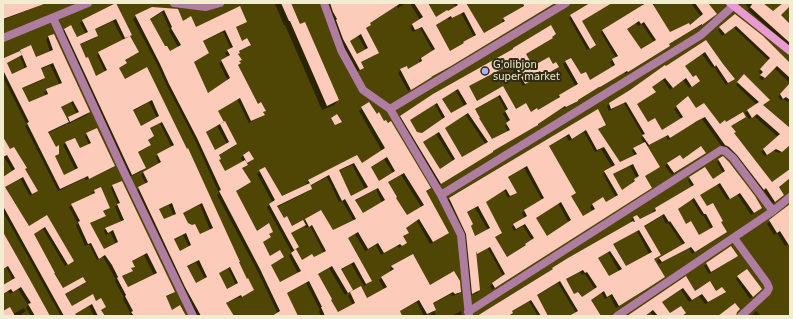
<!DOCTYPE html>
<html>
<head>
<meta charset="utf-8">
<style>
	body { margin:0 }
	#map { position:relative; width:793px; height:319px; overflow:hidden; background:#4f4505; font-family:"DejaVu Sans",sans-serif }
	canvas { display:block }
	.frame { position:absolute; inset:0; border:4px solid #f2edd0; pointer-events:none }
</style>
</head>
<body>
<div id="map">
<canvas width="793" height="319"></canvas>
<div class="frame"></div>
</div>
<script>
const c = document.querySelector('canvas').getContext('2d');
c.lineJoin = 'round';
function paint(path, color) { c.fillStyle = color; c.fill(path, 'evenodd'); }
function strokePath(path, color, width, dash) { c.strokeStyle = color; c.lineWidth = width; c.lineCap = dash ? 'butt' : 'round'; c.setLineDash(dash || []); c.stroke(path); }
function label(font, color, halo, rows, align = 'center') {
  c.font = font + ' "DejaVu Sans",sans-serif'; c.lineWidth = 4; c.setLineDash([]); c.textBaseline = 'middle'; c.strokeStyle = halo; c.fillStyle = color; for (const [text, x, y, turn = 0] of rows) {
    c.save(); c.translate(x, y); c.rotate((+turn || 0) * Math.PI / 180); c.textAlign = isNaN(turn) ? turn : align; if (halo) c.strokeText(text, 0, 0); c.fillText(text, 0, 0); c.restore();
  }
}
const shadow = new Path2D(`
	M3 3H46L3 20Z
	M276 3H290L300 25 338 100 334 105 322 110 285 25H284L275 4Z
	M326 3H406L398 8 397 6 369 23 370 25 365 29 375 55 360 63 363 68 357 72 341 42 334 23 335 22ZM358 36 366 50 357 55 350 41Z
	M410 3H427L436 18 456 8 453 3H465L483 35 503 23 502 21 504 19 522 8 521 7 526 3H555L408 91 398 73 401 70 406 67 408 70 420 63 419 61 421 58 433 52 420 28 413 32 410 27 420 20ZM461 13 474 37 450 52 435 26 448 18 449 20Z
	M592 3H611L608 5 581 21 592 47 587 50 569 18Z
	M641 3H657L652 6 670 34 690 26 701 17 691 3H707L713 16 699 27V26L668 45 669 46 667 48 625 74V72L577 100 575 103 563 109V108L537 124 535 127 492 151 489 154 438 186 399 119 401 116 551 37 549 40 525 55 533 67 552 65 558 67 556 69 540 77 538 73 529 78 530 81 523 86 510 65 468 86 476 102 503 88 515 110 531 113 537 111 558 99 557 98 559 96 576 87 563 64 566 62 571 59 580 76 590 82 613 67 610 62 616 58 601 33 603 30 643 6ZM636 23 638 26 642 24 654 42 640 51 626 29ZM456 91 464 106 451 115 441 99ZM498 96 506 111 503 114 508 123 505 126 508 132 492 140 478 118 474 110ZM435 104 443 120 422 134 417 133 409 120ZM466 115 486 145 462 159 444 128ZM436 134 453 161 440 170 422 143Z
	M745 3H761L773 12 785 3H790V5L779 15 790 25V48L748 10 749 9Z
	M115 5 137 52 124 61 118 69 124 80 146 68 238 262 253 290 251 292 240 298 239 297 226 303 232 316H197L183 289 136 191 146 184 141 175 143 173 159 164 156 157 158 155 172 148 160 123 149 129 153 136 148 140 150 145 148 147 137 153 144 168 142 171 129 177 62 32 65 29 76 38 86 34 80 23 83 21ZM113 21 123 40 99 53 97 55 105 72 96 77 79 45 95 38 97 36 94 30ZM149 102 157 118 141 127 133 111ZM169 205 174 216 164 221 159 209ZM200 205 210 230 200 235 187 223 182 213ZM183 235 189 247 179 252 174 240ZM196 262 205 279 195 284 187 267ZM228 268 236 285 226 290 218 273Z
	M152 8 177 10 182 22 196 28 246 22 243 24 235 28 242 42 250 44 248 47 238 52 239 53 238 55 240 60 238 62V65L258 105 265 111 263 113V115L261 117 249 123 237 99 217 111 223 121 219 125 225 122 236 144 233 147 218 156V160L224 172 243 162 241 158 243 156 253 159 241 169 250 182 247 184 235 191 257 232 272 231 262 242 270 265 280 283 298 273 289 256 292 253 267 207 273 203 257 174 265 168 282 198 307 185 306 183 309 181 356 156 361 164 382 151 359 111 369 103 429 188 425 192 448 233 445 235 430 244 417 221 405 228 408 233 402 237 403 245 399 248 397 245 381 255 376 245 365 251 355 234 347 238 370 281 364 286 351 264 341 270 352 290 345 295 329 268 317 275 337 313 353 305 348 296 351 293 367 299 384 289 379 280 391 272 390 269 392 267 429 286 460 292 458 294 452 296 451 294 432 304 435 309 434 311 436 316H429L433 312 424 316 417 302 399 311 401 316H321L319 311 320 310 306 283 286 294 297 316H277L278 314 258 272 217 195 219 193 195 140 167 86 158 66 133 19 136 16ZM162 12 170 30 169 31 178 47 169 52 165 48 150 20ZM223 32 231 49 225 53 228 58 219 63 228 81 208 94 193 63 208 53 202 42ZM217 126 227 144 214 152 205 133ZM384 159 393 173 379 182 370 168ZM352 165 365 189 351 197 338 171ZM401 175 422 208 407 216 395 198 387 182ZM327 177 339 202 342 201 354 221 332 232 321 212 303 222 292 227 283 219 277 207 309 191 311 189 310 186ZM376 189 382 203 362 215 355 201ZM304 225 306 228 310 226 324 253 314 259 301 261 296 249 298 247 290 233Z
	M735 15 790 65V83L774 68 762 80 759 78 762 75 759 72 769 61 733 27 722 36 718 30Z
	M54 35 89 112 87 115 68 124 67 123 65 125 48 133 58 154 55 157 64 176 76 171 63 145 66 143 75 139 80 149 89 145 85 136 87 134 114 166 112 168 86 180 85 178 58 191 25 126 27 125 3 77V60L21 51 36 59 50 52 46 39 48 37ZM20 56 25 69 12 75 6 64ZM50 65 60 85 47 90 44 93 46 96 28 103 21 89 42 80 44 78 41 69ZM71 102 77 114 68 118 66 120 60 108Z
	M706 41 731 81 726 85 714 67 712 68 702 54 684 66 696 83 689 88 683 80 670 90 663 80 651 87 637 104 648 124 662 131 681 119 674 109 677 107 696 110 720 125 730 126 733 134 772 184 790 170V177L778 187 780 197 773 204 763 190 761 191 723 148 702 119 695 123 694 122 668 140 666 136 646 147 644 176 648 190 492 290 490 286 503 276 488 248 475 255 479 290 477 293 470 295 464 237 447 202 449 199 597 111 604 125 598 130 620 164 635 156 632 151 634 149 644 143 641 138 643 136 624 103 609 111 607 106ZM584 132 595 152 601 149 612 167 603 174 616 198 605 204H593L590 207 593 212 582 218 570 197 574 193 548 147 566 136 569 141ZM630 166 637 179 632 182 633 184 622 191 612 175ZM524 168 542 200 525 211 522 213 525 219 514 225 512 227 514 231 523 226 532 240 506 258 495 237 501 233 485 202 504 190 508 198 513 195 515 192 507 178ZM558 203 569 223 546 237 535 218ZM475 208 488 230 475 237 470 226 466 213Z
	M742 78 762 105 790 129V147L788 145 779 153 772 150 765 156 761 152 778 137 754 116 749 119 745 113 757 105 736 85Z
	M790 84V100L788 102 783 99 781 100 778 97Z
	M3 147 9 151 24 170 36 191 30 196 20 178 4 188 28 227 47 216 73 261 65 266 43 229 33 234 62 290 85 282 82 284 64 295 72 307 92 295 104 316H94L89 306 74 314 75 316H61L3 212V176L4 178 13 172 4 157H3Z
	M702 155 672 175 665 166 667 164Z
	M719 160 759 210 751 215 737 194 727 200 717 184 699 195 707 208 720 222 724 234 692 254 689 248 659 264 657 261 660 259 683 245 668 223 666 224 662 216 643 227 660 255 653 259 661 279 616 308 610 296 605 299 601 292 590 300 600 316H571L576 313 558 283 536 296 545 316H538L529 301 511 312 512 313 508 316H489L553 269 632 223 631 220 633 218 637 216 639 221 653 213V212L655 209 692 187 688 180 690 178 712 180 723 173 717 162ZM691 199 702 216 703 215 711 229 699 236 686 225 677 209ZM637 231 649 254 626 268 612 244ZM608 252 619 272 608 278 597 259ZM580 272 582 275 585 274 595 289 582 299 574 295 565 280Z
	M113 186 174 291 172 294 165 297 172 311 185 316H130V315L131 314 123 299 124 298 115 281 116 280 109 267 103 257 97 260 89 244 85 246 76 225 78 224 69 207 72 205 93 195 92 193 95 191 109 208 107 210 103 212 102 218 89 224 103 250 116 244 110 232 106 235 104 231 106 228 121 221 115 207 118 204 111 188ZM144 255 154 275 127 288 121 277 129 273 131 270V269L133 267 131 262Z
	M790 205V243L785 246 777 233 774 235 767 224Z
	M3 232 49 316H31L26 308 28 305 18 289 10 294 8 291 3 294V286L13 280 6 267 3 269Z
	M731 247 734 258 709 274 704 266Z
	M738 277 761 289 750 299 736 279Z
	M686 278 695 292H725L722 294 705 304 699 296 689 302 681 290 662 302 670 314 678 316H654L650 312 644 316H629Z
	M24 308 26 311 19 316H3V311L13 314Z
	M461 311 462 316H452Z
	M756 311 760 315 759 316H751Z`);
const building = new Path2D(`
	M3 3H44V4L3 19Z
	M116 3 132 35 130 36 139 52 125 60 127 63 119 68 125 79 147 67 187 149 188 148 240 262H239L247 279 248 278 254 290 242 297 241 295 226 303 234 316H201L185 287 138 187 148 182 143 172 161 162 157 154 174 145 162 122 150 128 154 136 148 140 151 145 138 152 146 168 132 175 64 29 71 25 77 37 88 32 82 20ZM116 19 125 38 130 36 98 52 107 70 96 76 88 57 86 58 80 44 98 36 95 29ZM152 100 159 116 141 126 133 110ZM172 203 176 214 164 219 159 209ZM202 203 213 228 200 234 195 224 192 225 188 223 183 213ZM186 233 191 245 180 251 174 239ZM199 260 207 277 196 283 187 266ZM230 267 238 283 227 289 219 273Z
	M281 3H291L300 24 305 22 339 100 327 106 290 21H289Z
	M330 3H401L370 23 371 25 366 28 379 53 361 62 364 68 360 70 343 39 336 20 337 19 333 12ZM361 34 368 48 357 54 350 41Z
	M414 3H428L436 17 447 10 448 11 458 5 456 3H466L484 33 505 21 503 18 524 6 523 3H555L451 66 431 77H432L411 90 400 69 407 66 408 69 422 61 421 58 435 49 422 27 415 30 412 24 423 17ZM464 12 476 35 463 42 464 43 450 51 436 25 451 16 452 18Z
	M590 3H612L582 21 596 45 590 49 570 15Z
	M646 3H652L670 32 689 23 690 25 703 14 695 3H708L717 14 702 25V24L669 44 670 46 628 72 627 71 600 87H599L578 100V101L566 107 565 106 538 124V125L493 151V152L441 184 400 116 433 94 513 49V48L551 25 556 34 552 37 553 38 526 54 533 66 549 57 553 64 556 62 559 67 543 76 540 71 529 78 531 81 525 84 513 63 469 86 477 101 503 86 516 109 526 103 531 112 537 108 538 110 560 97 559 95 578 84 565 61 571 58 581 74 586 72 590 80 615 65 612 59 618 56 602 30ZM639 21 641 24 644 22 656 40 641 49 627 29ZM458 89 467 104 451 113 442 99ZM500 95 508 109 505 111 510 120 506 123 510 130 492 139 479 118H480L475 109ZM437 103 445 117 422 133 417 132 410 120ZM468 113 488 142 462 157 445 128ZM439 132 455 159 440 169 423 142Z
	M753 3H763L773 11 783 3H790V6L781 15 790 24V43L750 7Z
	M240 6 247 22 236 27 242 41 247 38 251 45 239 51 240 53 238 54 242 60 239 61 241 63 238 65 258 104 261 102 266 111 263 112 265 115 251 121 240 98 218 111 224 122 220 124 225 121 237 144 219 155 221 159 219 160 225 171 245 160 248 165 242 168 251 182 236 191 257 231 269 223 273 232 269 234 271 237 263 242 270 256 280 250 284 257 271 265 280 282 301 271 291 253 296 249 302 260 312 254 314 257 326 251 312 225 309 227 305 219 321 210 333 230 356 219 345 199 342 201 329 175 311 185 308 180 357 155 362 163 385 148 361 107 369 102 377 114 379 112 384 121 386 120 388 123 391 121 431 188 426 191 449 233 433 242 419 219 406 228 409 233 403 236 407 243 402 246 400 244 384 253 378 243 368 249 358 232 348 238 372 281 366 284 354 262 341 269 353 290 348 293 332 266 318 274 332 299 331 300 338 312 355 303 350 292 361 286 367 298 387 287 381 277 394 269 391 266 413 254 430 285 454 271 460 281 461 292 455 294 453 292 433 303 436 310 427 314 419 300 400 311 402 316H325L321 307H322L309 281 287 293 298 316H272L280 311 260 269 219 191 221 190 197 138 169 84 160 64 135 15 152 7 178 9 183 21 191 16 196 27ZM164 10 172 27 171 28 181 45 170 51 167 46H165L150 19ZM225 30 233 47 227 50 230 55 221 60 230 78 208 93 194 62 209 53 203 41ZM220 124 229 142 215 150 206 132ZM387 157 395 171 379 181 371 167ZM354 163 368 187 351 196 339 170ZM404 173 424 205 407 215 396 198 397 197 388 182ZM378 188 385 200 363 213 355 200Z
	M735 14 763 36 790 63V78L777 66 765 78 760 75 763 72 760 69 770 58 736 26 725 34 719 27Z
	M54 34 90 112 70 122 68 117 79 112 73 101 61 107 69 122 48 132 56 147 59 145V154L55 156 64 175 78 168 65 142 75 138 80 148 91 143 86 133 97 128 115 166 89 179 88 176 60 189 27 123 29 122 3 70V56L4 58 20 51 22 55 7 63 12 74 27 67 20 50 31 45 36 57 53 50 48 36ZM53 63 62 83 46 89 48 94 29 102 22 88 45 78 41 68Z
	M706 40 723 64 735 79 728 83 716 65 715 67 705 52 685 66 693 77 696 75 700 81 692 87 686 78 673 88 665 78 652 87 656 92 637 104 648 122 655 118 662 130 683 117 676 106 688 96 696 108 704 103 720 124 725 120 726 122 743 112 746 117 731 126 736 132 734 133 772 182 790 169V178L779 187 784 195 775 202 766 188 764 190 737 155 729 147 725 145 705 117 697 121 670 138 668 135 649 145 642 135 645 134 626 102 611 109 609 103 630 90 665 65 666 66Z
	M744 74 770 100 763 105 790 128V145L782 152 776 149 767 155 763 149 780 134 757 114 752 118 747 110 759 102 737 82Z
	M790 83V100L786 97 783 99 780 94Z
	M598 109 606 125 598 129 620 162 637 154 633 148 645 142 660 167 645 176 652 188 495 288 492 283 505 274 490 247 477 254 476 251 480 290 472 294 466 234 449 198ZM586 130 597 150 604 147 615 165 604 171 618 195 606 202 603 197 592 204 595 209 583 216 571 196 576 193 549 146 569 134 572 139ZM633 164 639 176 634 179 635 181 622 190 613 174ZM527 166 544 198 524 210 527 216 513 224 516 229 525 224 534 238 525 244 526 245 507 257 495 237 502 233 486 202 506 189 510 196 517 193 508 177ZM561 202 571 220 547 236 536 218ZM478 206 490 228 475 236 471 226 473 224 467 212Z
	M337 114 342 122 335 125 331 118Z
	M3 137 10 149 14 147 27 168 25 169 38 191 32 194 23 177 5 187 29 226 47 215 74 261 68 265 45 227 34 234 55 273H54L63 288 83 277 86 282 65 294 72 306 93 294 96 301 101 298 106 307 101 310 105 316H98L92 304 75 314 77 316H64L3 206V177L15 169 7 155 3 157Z
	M701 146 706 153 674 173 667 163 680 155 683 159Z
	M249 151 254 159 247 163 243 155Z
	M723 156 729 162 755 196 762 208 754 213 740 193 730 199 720 183 700 195 707 206 713 203 723 221 721 222 727 232 695 252 691 247 662 262 659 258 685 243 670 221 669 222 664 214 644 226 661 255 654 259 665 277 648 288 619 306 612 294 607 297 604 291 591 300 601 316H569L578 311 560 281 537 295 548 316H541L531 300 512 311 513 313 508 316H477L553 269 552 268 568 258 633 221 634 222H635L633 217 637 215 640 219 656 211 655 208 694 185 689 177 705 167 713 179 725 171 718 159ZM694 198 704 214H706L713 227 699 235 691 221 686 224 678 209ZM639 230 652 252 626 266 613 244ZM610 251 622 269 609 276 598 258ZM583 270 585 273 587 272 597 287 582 297 578 292 574 294 566 279Z
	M265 167 282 196 310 183 312 189 277 206 284 218 287 216 292 226 303 220 306 225 291 233 299 247 294 250 269 204 275 200 259 170Z
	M122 181 175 292 166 296 172 310 180 305 186 316H134L131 312 133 311 125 296 126 295 117 278 118 277 112 265 105 255 99 259 91 243 88 244 78 222 80 221 71 204 95 193 94 190 101 187 110 208 103 211 106 216 90 223 104 249 118 242 113 230 108 233 105 228 124 220 117 204 120 203 112 185ZM147 253 157 273 128 287 122 276 133 271 131 268 135 267 132 261Z
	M790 204V247L780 231 777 233 769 220Z
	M3 232 29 278 50 316H35L28 304 31 303 21 287 13 292 11 289 3 294V285L15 278 8 266 3 269Z
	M731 246 738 256 711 272 706 263Z
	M747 269 762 289 753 297 737 276Z
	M686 276 695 291 710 281 716 291 722 287 726 292 708 302 702 294 692 300 683 288 662 302 670 313 681 306 686 313 682 316H658L653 310 645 316H627Z
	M735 303 740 309 737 312 736 316H718Z
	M10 307 15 316H3V311Z`);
const street = new Path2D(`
	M174 3 206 7 220 3
	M324 3 341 50 363 90 390 109 441 195 461 235 469 316
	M53 18 123 170 193 316
	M3 38 88 3
	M390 109 566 3
	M441 195 701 35 733 6
	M734 238 767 283 769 288 767 292 741 316
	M468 312 721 150 725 151 733 158 773 211
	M617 316 773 211 790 197`);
const secondary = new Path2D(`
	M730 3 790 51`);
const markers = [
	[485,71,4,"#a8b0fc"]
];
const poiNames = [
	["G'olibjon",493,65],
	["super market",493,77]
];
paint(shadow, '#0007');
paint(building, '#fdcbba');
strokePath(street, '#af7d9f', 8);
strokePath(secondary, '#ea9ad2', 8);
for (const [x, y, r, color] of markers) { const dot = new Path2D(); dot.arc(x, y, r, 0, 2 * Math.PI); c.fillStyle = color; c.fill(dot); strokePath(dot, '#302b14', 1.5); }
label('10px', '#f2edd0', '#302b14', poiNames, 'left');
</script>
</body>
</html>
